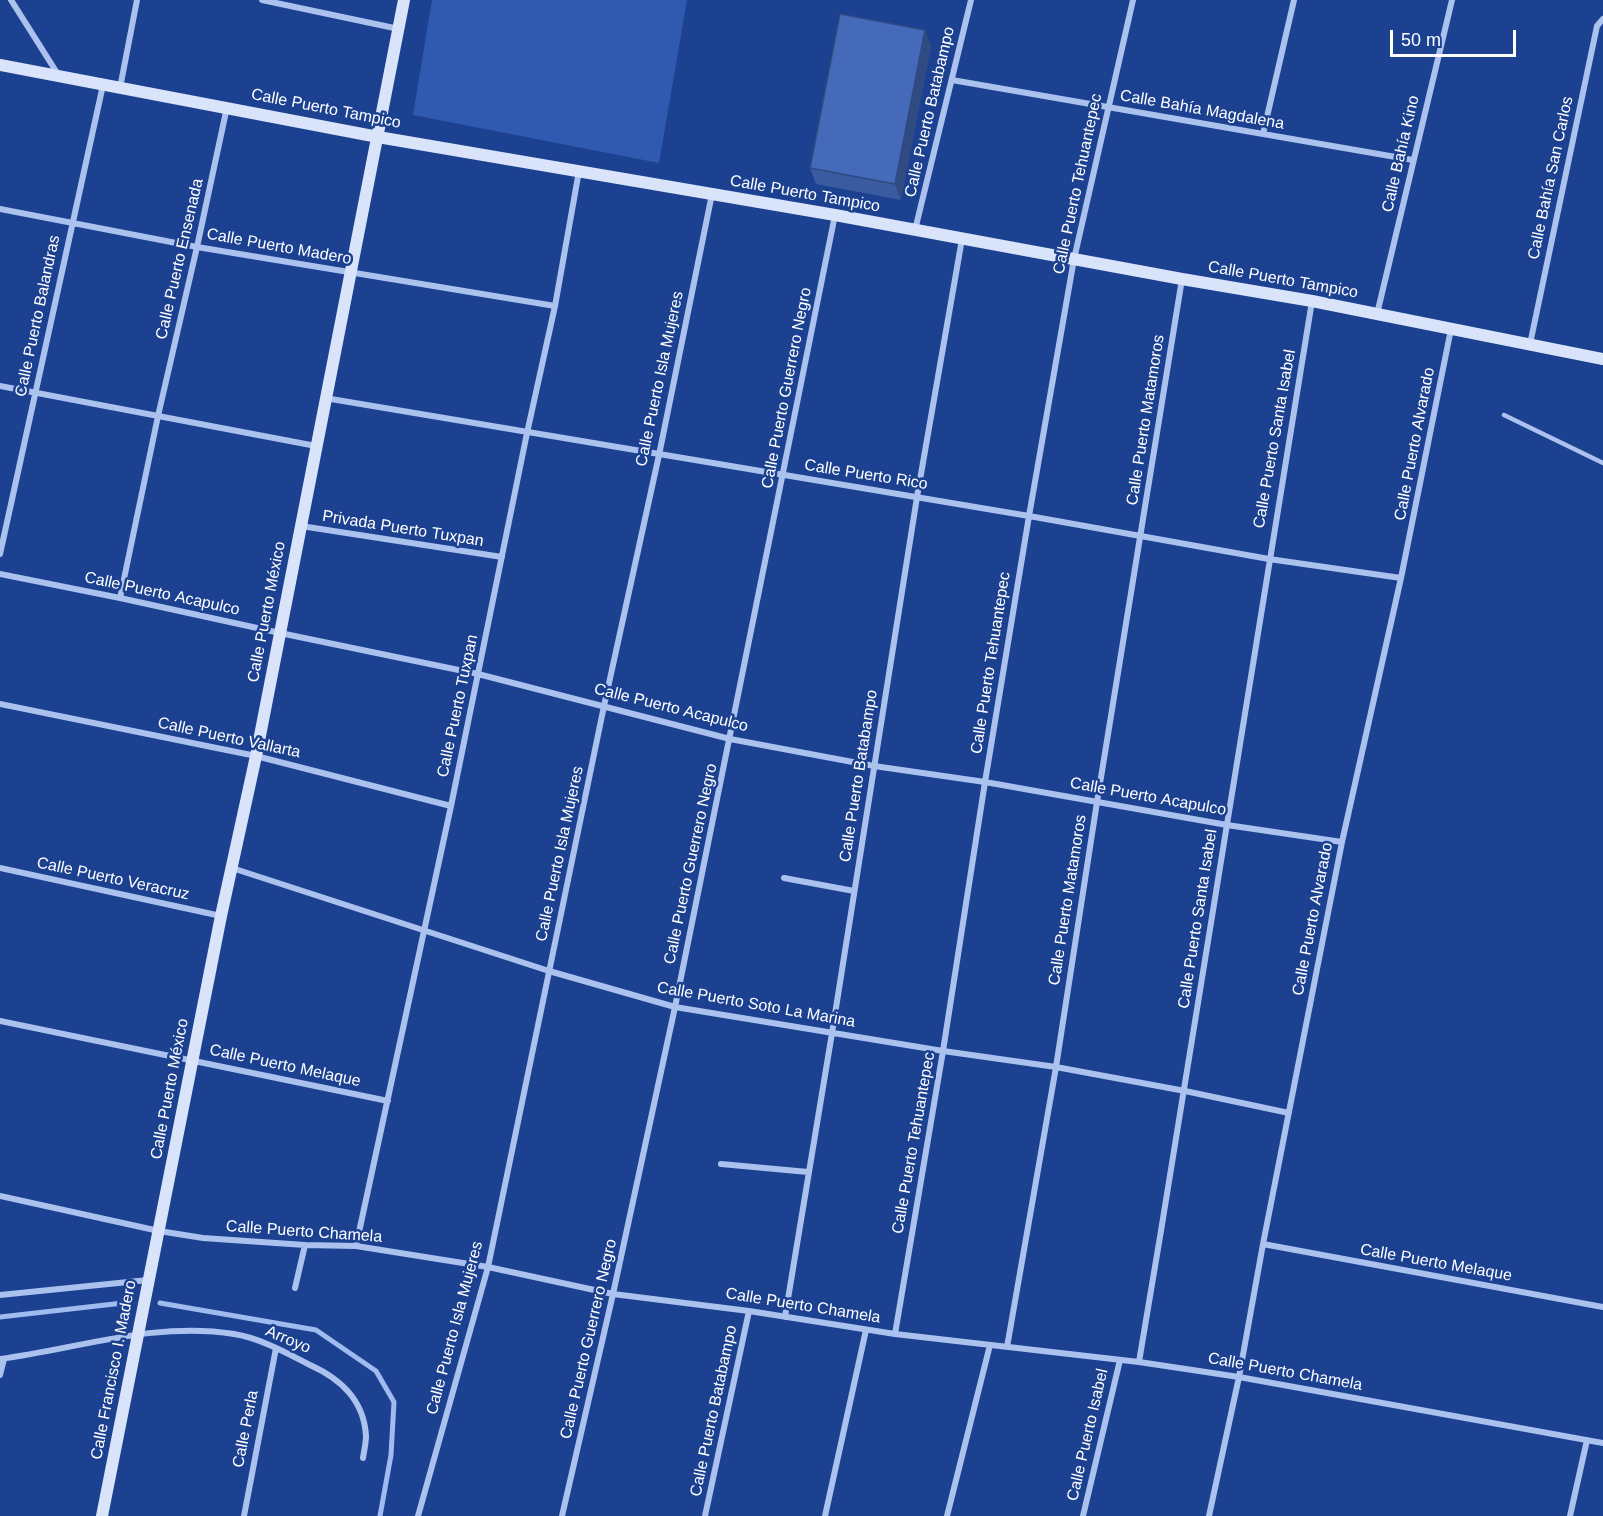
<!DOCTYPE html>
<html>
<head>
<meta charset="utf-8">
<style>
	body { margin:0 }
	#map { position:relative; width:1603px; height:1516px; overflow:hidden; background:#1c4191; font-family:Arial,sans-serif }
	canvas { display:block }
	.scale { position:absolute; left:1390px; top:30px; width:126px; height:27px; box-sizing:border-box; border:3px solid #fff; border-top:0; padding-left:8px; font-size:18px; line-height:21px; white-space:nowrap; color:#fff; -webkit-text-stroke:4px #1c4191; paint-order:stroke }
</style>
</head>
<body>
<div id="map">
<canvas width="1603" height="1516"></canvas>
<div class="scale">50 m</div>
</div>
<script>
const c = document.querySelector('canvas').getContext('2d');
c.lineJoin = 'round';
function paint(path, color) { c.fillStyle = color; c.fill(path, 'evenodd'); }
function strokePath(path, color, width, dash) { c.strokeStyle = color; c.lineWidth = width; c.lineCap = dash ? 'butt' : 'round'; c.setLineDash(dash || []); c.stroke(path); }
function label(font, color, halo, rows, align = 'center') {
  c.font = font + ' Arial,sans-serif'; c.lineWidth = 5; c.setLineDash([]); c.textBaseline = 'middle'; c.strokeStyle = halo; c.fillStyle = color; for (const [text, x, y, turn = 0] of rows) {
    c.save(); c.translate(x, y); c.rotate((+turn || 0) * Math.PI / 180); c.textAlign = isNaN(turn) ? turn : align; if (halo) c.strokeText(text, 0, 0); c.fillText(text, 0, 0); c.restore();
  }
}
const green = new Path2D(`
	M432 0H687L659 163 413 115Z`);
const stream = new Path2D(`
	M160 1303 316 1330 376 1371 394 1402 391 1455 380 1516
	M0 1317 123 1303`);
const lane = new Path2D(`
	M1504 415 1603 463`);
const street = new Path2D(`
	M11 0 59 76
	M262 0 399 29
	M952 80 1413 160
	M120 88 137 0
	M1263 134 1294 0
	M0 209 197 247 555 306
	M915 230 971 0
	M1377 314 1452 0
	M1530 344 1597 26 1603 19
	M0 386 316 446
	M325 398 1029 516 1269 559 1401 578
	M301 526 502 557
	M0 554 103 85
	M0 574 120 598 280 633 478 674 730 739 874 766 985 782 1227 825 1342 842
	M120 598 158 416 197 247 227 107
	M0 704 256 756 451 806
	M0 868 221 916
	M232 868 549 971 675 1007 943 1051 1056 1067 1185 1091 1289 1113
	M784 878 854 891
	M0 1021 388 1101
	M721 1164 808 1172
	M0 1196 159 1231 203 1238 305 1245 356 1246 488 1267 613 1294 749 1311 895 1334 1139 1362 1239 1377 1603 1443
	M1263 1244 1603 1307
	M356 1246 451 806 527 433 555 306 579 171
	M295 1288 305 1245
	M0 1295 148 1280
	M785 1317 832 1033 917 497 962 239
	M895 1334 943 1051 985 782 1029 516 1074 259 1133 0
	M1007 1347 1056 1067 1097 802 1182 279
	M0 1359C77 1349 155 1321 234 1334 260 1338 287 1353 310 1365 341 1379 364 1400 366 1436 366 1443 364 1451 363 1458
	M1139 1362C1199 1009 1252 655 1312 301
	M0 1375 4 1359
	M244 1516 276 1348
	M418 1516 488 1267 604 706 659 455 712 194
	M562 1516 613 1294 675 1007 835 215
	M705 1516 749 1311
	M825 1516 866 1330
	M947 1516 990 1345
	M1083 1516 1120 1360
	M1209 1516 1239 1377 1263 1244 1342 842 1401 578 1451 329
	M1570 1516 1587 1440`);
const secondary = new Path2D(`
	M0 65 378 137 835 215 1182 279 1312 301 1603 359
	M102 1516 221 916 256 756 404 0`);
const wall = new Path2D(`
	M931 46 901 200 816 184 810 168Z`);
const shadedWall = new Path2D(`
	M925 30 931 46 901 200 895 184Z`);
const building = new Path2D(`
	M840 14 925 30 895 184 810 168Z`);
const streetNames = [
	["Calle Puerto Tampico",326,109,11],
	["Calle Bahía Magdalena",1202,110,10],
	["Calle Puerto Batabampo",930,112,-77],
	["Calle Bahía Kino",1401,154,-77],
	["Calle Bahía San Carlos",1551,178,-78],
	["Calle Puerto Tehuantepec",1078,184,-78],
	["Calle Puerto Tampico",805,194,10],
	["Calle Puerto Madero",279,247,10],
	["Calle Puerto Ensenada",180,259,-77],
	["Calle Puerto Tampico",1283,280,10],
	["Calle Puerto Balandras",38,316,-78],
	["Calle Puerto Isla Mujeres",660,379,-78],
	["Calle Puerto Guerrero Negro",787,388,-79],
	["Calle Puerto Matamoros",1146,420,-81],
	["Calle Puerto Santa Isabel",1275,439,-80],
	["Calle Puerto Alvarado",1415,444,-79],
	["Calle Puerto Rico",866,475,9],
	["Privada Puerto Tuxpan",403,529,9],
	["Calle Puerto Acapulco",162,594,12],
	["Calle Puerto México",267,612,-79],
	["Calle Puerto Tehuantepec",991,663,-81],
	["Calle Puerto Tuxpan",458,706,-78],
	["Calle Puerto Acapulco",671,708,14],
	["Calle Puerto Vallarta",229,738,12],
	["Calle Puerto Batabampo",859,776,-81],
	["Calle Puerto Acapulco",1148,797,10],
	["Calle Puerto Isla Mujeres",560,854,-78],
	["Calle Puerto Guerrero Negro",691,864,-78],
	["Calle Puerto Veracruz",113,879,12],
	["Calle Puerto Matamoros",1068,900,-81],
	["Calle Puerto Santa Isabel",1198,919,-81],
	["Calle Puerto Alvarado",1313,919,-79],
	["Calle Puerto Soto La Marina",756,1005,10],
	["Calle Puerto Melaque",285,1066,12],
	["Calle Puerto México",170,1089,-79],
	["Calle Puerto Tehuantepec",914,1143,-80],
	["Calle Puerto Chamela",304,1232,4],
	["Calle Puerto Melaque",1436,1263,10],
	["Calle Puerto Chamela",803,1306,9],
	["Calle Puerto Isla Mujeres",455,1328,-75],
	["Calle Puerto Guerrero Negro",589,1339,-77],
	["Arroyo",288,1340,23],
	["Calle Francisco I. Madero",114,1370,-79],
	["Calle Puerto Chamela",1285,1372,10],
	["Calle Puerto Batabampo",714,1411,-78],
	["Calle Perla",246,1429,-79],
	["Calle Puerto Isabel",1088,1435,-77]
];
paint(green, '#2f5aaf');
strokePath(stream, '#9fbbf0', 5);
strokePath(lane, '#abc2ee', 4.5);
strokePath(street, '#abc2ee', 6);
strokePath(secondary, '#d9e3fa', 12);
paint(wall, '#3a5b9f');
paint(shadedWall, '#304a82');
paint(building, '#446ab9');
strokePath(building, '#304a82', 1.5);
label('16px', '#fff', '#1c4191', streetNames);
</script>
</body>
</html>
